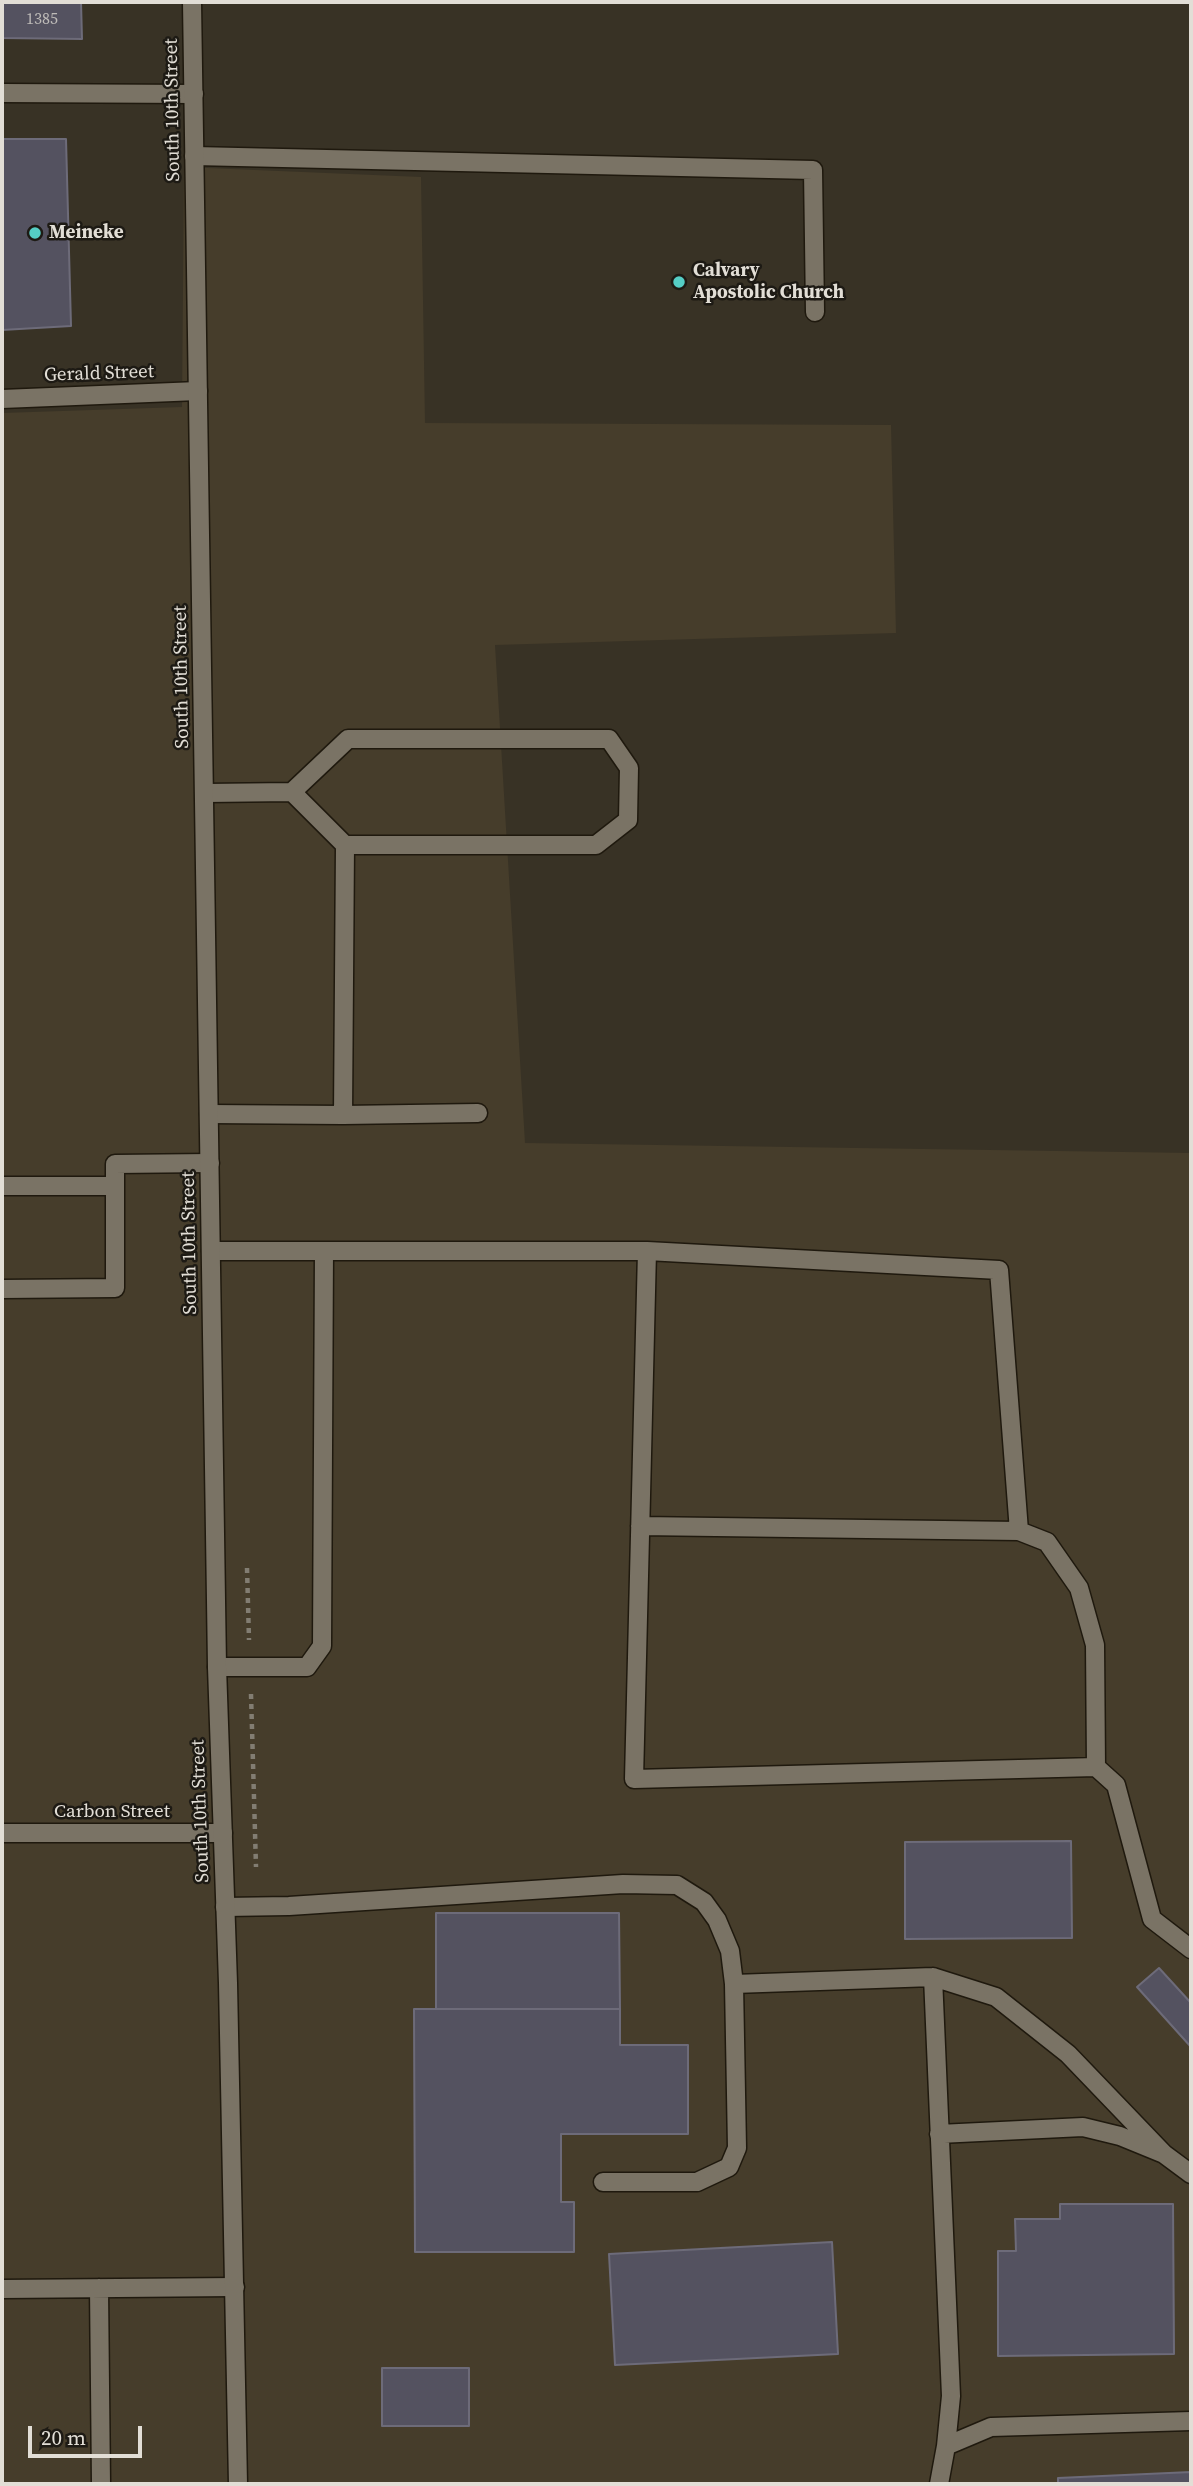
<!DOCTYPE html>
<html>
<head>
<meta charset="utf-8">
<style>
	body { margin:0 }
	#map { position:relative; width:1193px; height:2486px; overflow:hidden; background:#383225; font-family:"Source Serif 4",serif }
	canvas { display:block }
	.frame { position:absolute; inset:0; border:4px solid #e2ded6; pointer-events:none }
	.scale { position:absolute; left:28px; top:2426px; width:114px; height:32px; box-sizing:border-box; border:4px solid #e2ded6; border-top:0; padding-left:9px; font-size:21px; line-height:24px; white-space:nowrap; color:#e2ded6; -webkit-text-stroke:5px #1d1a14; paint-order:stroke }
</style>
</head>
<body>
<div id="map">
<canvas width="1193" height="2486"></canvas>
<div class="frame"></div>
<div class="scale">20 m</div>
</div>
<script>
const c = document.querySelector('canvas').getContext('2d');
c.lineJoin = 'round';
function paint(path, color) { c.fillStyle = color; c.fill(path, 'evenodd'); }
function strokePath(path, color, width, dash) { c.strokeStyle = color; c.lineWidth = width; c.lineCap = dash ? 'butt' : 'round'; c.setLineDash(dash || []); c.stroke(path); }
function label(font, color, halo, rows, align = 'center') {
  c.font = font + ' "Source Serif 4",serif'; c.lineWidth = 5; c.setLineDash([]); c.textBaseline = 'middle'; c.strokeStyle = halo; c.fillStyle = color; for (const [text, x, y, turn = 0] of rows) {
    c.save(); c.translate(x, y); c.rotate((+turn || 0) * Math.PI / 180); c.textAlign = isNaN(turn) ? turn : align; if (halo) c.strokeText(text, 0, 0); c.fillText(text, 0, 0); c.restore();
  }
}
const built = new Path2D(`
	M184 167 421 177 425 423 891 425 896 633 495 645 525 1143 1191 1153V2484H2V413L182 407Z`);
const building = new Path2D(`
	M2 2H81L82 39 2 38Z
	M2 139H66L71 326 2 330Z
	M1071 1841 1072 1938 905 1939V1842Z
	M436 1913H619L620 2009H436Z
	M1159 1968 1191 2003V2047L1137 1987Z
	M414 2009H620V2045H688V2134H561V2202H574V2252H415Z
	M1060 2204H1173L1174 2354 998 2356V2251H1016L1015 2219H1060Z
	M832 2242 838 2354 615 2365 609 2254Z
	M382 2368H469V2426H382Z
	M1191 2472V2484H1058V2478Z`);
const path = new Path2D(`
	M247 1568 249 1640
	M251 1694 256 1867`);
const service = new Path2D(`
	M2 93 194 94
	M194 156 813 170 815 312
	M206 793 292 792 345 845H596L628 820 629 768 609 739H348L292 792
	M209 1114 343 1115 345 845
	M343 1115 478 1113
	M2 1186H115
	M211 1251H647L634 1779 1096 1767 1116 1785 1152 1919 1191 1949
	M647 1251 999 1270 1019 1531 1047 1542 1079 1588 1095 1645 1096 1767
	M2 1289 115 1288V1164L210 1163
	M640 1526 1019 1531
	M217 1667H307L322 1646 324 1251
	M225 1907 289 1906 623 1884 677 1885 704 1902 717 1920 730 1951 734 1984 737 2148 729 2167 697 2182H603
	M933 1977 951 2396 946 2446 939 2484
	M734 1984 933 1977 996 1997 1068 2054 1164 2154
	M939 2134 1083 2127 1120 2136 1164 2154 1191 2174
	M99 2288 101 2484
	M2 2289 235 2287
	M946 2446 991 2427 1191 2421`);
const minor = new Path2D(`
	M2 399 198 391`);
const tertiary = new Path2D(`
	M2 1833H223`);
const secondary = new Path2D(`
	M192 2 217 1667 228 1983 238 2484`);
const markers = [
	[35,233,7,"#55cec5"],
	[679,282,7,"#55cec5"]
];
const numberNames = [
	["1385",42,20]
];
const streetNames = [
	["South 10th Street",173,110,-91],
	["Gerald Street",99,374,-2],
	["South 10th Street",182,677,-91],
	["South 10th Street",190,1243,-91],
	["South 10th Street",201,1811,-92],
	["Carbon Street",112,1812]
];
const poiNames = [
	["Meineke",49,233],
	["Calvary",693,271],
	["Apostolic Church",693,293]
];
paint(built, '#463d2b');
paint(building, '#545260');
strokePath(building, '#6d6b79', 2);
strokePath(service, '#1f190e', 21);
strokePath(minor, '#1f190e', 21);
strokePath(tertiary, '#1f190e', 21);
strokePath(secondary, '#1f190e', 21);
strokePath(path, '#827d72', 4.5, [5, 5]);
strokePath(service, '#7a7365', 18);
strokePath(minor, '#7a7365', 18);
strokePath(tertiary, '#7a7365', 18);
strokePath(secondary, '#7a7365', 18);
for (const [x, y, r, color] of markers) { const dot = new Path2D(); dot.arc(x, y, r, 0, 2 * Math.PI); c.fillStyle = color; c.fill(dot); strokePath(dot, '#1d1a14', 2.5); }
label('16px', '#bebbb8', null, numberNames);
label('19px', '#e2ded6', '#1d1a14', streetNames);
label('bold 19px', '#e2ded6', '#1d1a14', poiNames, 'left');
</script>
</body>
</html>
